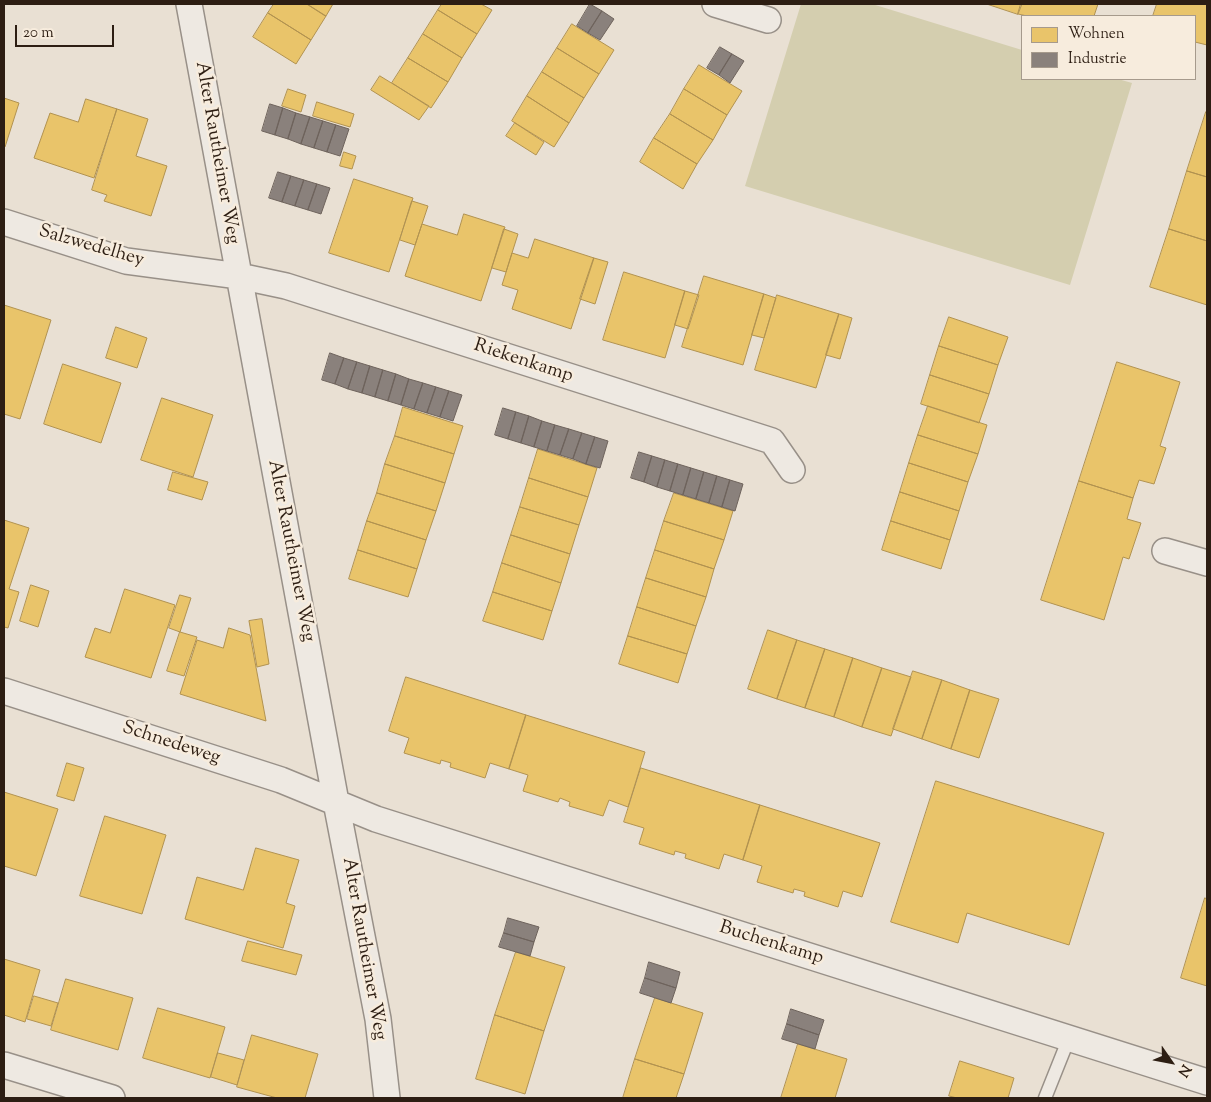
<!DOCTYPE html>
<html>
<head>
<meta charset="utf-8">
<style>
	body { margin:0 }
	#map { position:relative; width:1211px; height:1102px; overflow:hidden; background:#e9e0d3; font-family:"Sorts Mill Goudy",serif }
	canvas { display:block }
	.frame { position:absolute; inset:0; border:5px solid #2d1e13; pointer-events:none }
	.legend { position:absolute; left:1021px; top:15px; width:175px; height:65px; box-sizing:border-box; background:#f7ecdd; border:1px solid #a69a8c; margin:0; padding:6px 9px; list-style:none; font-size:15px; color:#2d1e13 }
	.legend li { display:flex; align-items:center; gap:10px; height:25px }
	.legend b { width:25px; border:1px solid #a69a8c }
	.north { position:absolute; left:1146px; top:1037px; width:50px; height:50px; -webkit-text-stroke:4px #f7ecdd; paint-order:stroke; rotate:123deg; font-size:14px; font-weight:700; line-height:20px; text-align:center; color:#2d1e13 }
	.north::after { content:''; display:block; margin:auto; width:18px; height:22px; background:#2d1e13; clip-path:polygon(50% 0,100% 100%,50% 72%,0 100%) }
	.scale { position:absolute; left:15px; top:25px; width:99px; height:22px; box-sizing:border-box; border:2px solid #2d1e13; border-top:0; padding-left:6px; font-size:15px; line-height:18px; white-space:nowrap; color:#2d1e13; -webkit-text-stroke:4px #f7ecdd; paint-order:stroke }
</style>
</head>
<body>
<div id="map">
<canvas width="1211" height="1102"></canvas>
<div class="frame"></div>
<ul class="legend">
<li><b style="height:14px;background:#e9c46a"></b>Wohnen</li>
<li><b style="height:14px;background:#8a817c"></b>Industrie</li>
</ul>
<div class="north">N</div>
<div class="scale">20 m</div>
</div>
<script>
const c = document.querySelector('canvas').getContext('2d');
c.lineJoin = 'round';
function paint(path, color) { c.fillStyle = color; c.fill(path, 'evenodd'); }
function strokePath(path, color, width, dash) { c.strokeStyle = color; c.lineWidth = width; c.lineCap = dash ? 'butt' : 'round'; c.setLineDash(dash || []); c.stroke(path); }
function label(font, color, halo, rows, align = 'center') {
  c.font = font + ' "Sorts Mill Goudy",serif'; c.lineWidth = 5; c.setLineDash([]); c.textBaseline = 'middle'; c.strokeStyle = halo; c.fillStyle = color; for (const [text, x, y, turn = 0] of rows) {
    c.save(); c.translate(x, y); c.rotate((+turn || 0) * Math.PI / 180); c.textAlign = isNaN(turn) ? turn : align; if (halo) c.strokeText(text, 0, 0); c.fillText(text, 0, 0); c.restore();
  }
}
const green = new Path2D(`
	M801 4H872L1022 50V79H1118L1132 83 1070 285 745 186Z`);
const homes = new Path2D(`
	M274 4H307L326 16 311 40 268 13Z
	M307 4H333L326 16Z
	M442 4H481L492 10 477 34 438 10Z
	M987 4H1022L1018 14Z
	M1021 4H1098L1094 16H1027L1018 14Z
	M1157 4H1207V45L1195 42V16H1153Z
	M438 10 477 34 462 58 423 34Z
	M268 13 311 40 296 64 253 37Z
	M572 24 614 50 599 74 557 48Z
	M423 34 462 58 448 82 408 58Z
	M557 48 599 74 584 98 542 72Z
	M408 58 448 82 431 108 392 83Z
	M699 65 742 91 727 115 684 89Z
	M542 72 584 98 569 123 527 96Z
	M380 76 429 106 419 120 371 90Z
	M288 89 306 95 301 112 282 106Z
	M684 89 727 115 713 140 670 114Z
	M527 96 569 123 554 147 512 121Z
	M4 98 19 103 5 147H4Z
	M86 99 117 109 94 178 34 158 50 113 78 122Z
	M317 102 354 114 350 127 313 116Z
	M117 109 148 119 136 156 167 166 151 216 104 201 107 195 92 190Z
	M1206 112 1207 113V177L1187 171Z
	M670 114 713 140 697 164 654 138Z
	M515 123 544 142 536 155 506 136Z
	M654 138 697 164 683 189 640 162Z
	M344 152 356 156 352 169 340 166Z
	M1187 171 1207 177V241L1169 229Z
	M354 179 413 198 389 272 329 253Z
	M412 201 428 206 415 245 400 240Z
	M464 214 505 227 481 301 405 276 422 224 457 235Z
	M504 229 518 234 506 272 492 268Z
	M1169 229 1207 241V305L1150 287Z
	M535 239 594 258 571 329 512 309 518 290 502 285 512 253 528 258Z
	M594 258 608 262 595 304 580 299Z
	M624 272 685 291 665 358 603 340Z
	M704 276 764 294 743 365 682 347Z
	M685 291 699 295 688 329 675 325Z
	M764 294 776 298 764 338 752 335Z
	M777 295 839 314 816 388 755 370Z
	M4 305 51 320 20 419 4 414Z
	M839 314 852 318 840 359 826 355Z
	M949 317 1008 337 998 365 939 346Z
	M116 327 147 338 137 368 106 358Z
	M939 346 998 365 989 394 930 375Z
	M1117 362 1180 382 1160 446 1166 448 1154 484 1139 480 1133 498 1079 481Z
	M63 364 121 383 101 443 44 424Z
	M930 375 989 394 979 423 921 404Z
	M162 398 213 415 193 477 141 460Z
	M928 406 987 425 978 454 918 435Z
	M403 407 463 426 454 454 395 436Z
	M918 435 978 454 968 482 909 463Z
	M395 436 454 454 445 483 385 464Z
	M538 449 597 468 588 497 529 478Z
	M909 463 968 482 959 511 900 492Z
	M385 464 445 483 436 511 377 493Z
	M173 472 208 482 202 500 168 490Z
	M529 478 588 497 579 525 520 507Z
	M1079 481 1133 498 1127 519 1141 523 1129 559 1123 557 1104 620 1041 600Z
	M900 492 959 511 950 540 891 521Z
	M377 493 436 511 426 540 367 521Z
	M674 493 733 511 724 540 664 521Z
	M520 507 579 525 570 554 511 535Z
	M4 520 29 528 9 589 19 592 8 628 4 627Z
	M367 521 426 540 417 569 358 550Z
	M664 521 724 540 714 569 655 550Z
	M891 521 950 540 941 569 882 550Z
	M511 535 570 554 561 583 502 563Z
	M358 550 417 569 408 597 349 579Z
	M655 550 714 569 706 597 646 578Z
	M502 563 561 583 552 611 493 592Z
	M646 578 706 597 696 626 637 607Z
	M31 585 49 591 38 627 20 621Z
	M125 589 175 605 151 678 85 657 95 628 110 633Z
	M493 592 552 611 543 640 483 621Z
	M180 595 191 598 180 632 169 628Z
	M637 607 696 626 687 654 628 636Z
	M262 619 269 664 257 667 249 621Z
	M229 628 250 635 266 721 180 694 197 640 223 648Z
	M768 630 797 640 777 699 748 689Z
	M180 632 197 637 184 676 167 671Z
	M628 636 687 654 678 683 619 664Z
	M797 640 825 649 805 708 777 699Z
	M825 649 853 658 834 717 805 708Z
	M853 658 882 668 862 727 834 717Z
	M882 668 911 677 891 736 862 727Z
	M913 671 942 680 922 739 893 729Z
	M406 677 526 715 509 769 490 763 485 778 450 767 451 763 441 760 440 764 404 753 409 738 389 731Z
	M942 680 970 690 951 749 922 739Z
	M970 690 999 699 979 758 951 749Z
	M526 715 645 752 628 807 609 800 603 816 569 806 570 802 560 798 558 802 523 791 528 775 509 769Z
	M67 763 84 768 74 801 57 796Z
	M641 768 760 805 743 860 724 854 719 869 685 858 686 854 675 851 674 855 639 844 644 828 624 822Z
	M936 781 1104 833 1069 945 967 913 958 943 891 922Z
	M4 792 58 809 36 876 4 866Z
	M760 805 880 843 862 897 843 891 838 907 804 896 805 892 794 889 793 893 757 882 762 866 743 860Z
	M105 816 166 835 142 914 80 896Z
	M256 848 299 860 286 903 295 906 283 948 185 919 197 877 243 890Z
	M1205 898 1207 899V986L1181 978Z
	M248 941 302 955 296 975 242 961Z
	M516 952 565 967 544 1031 495 1015Z
	M4 959 40 970 25 1022 4 1015Z
	M66 979 133 998 118 1050 51 1030Z
	M34 996 58 1003 51 1026 27 1019Z
	M655 998 703 1013 684 1074 635 1059Z
	M158 1008 225 1027 210 1078 143 1058Z
	M495 1015 544 1031 525 1094 476 1079Z
	M252 1035 318 1054 305 1098H277L237 1087Z
	M798 1044 847 1059 835 1098H781Z
	M218 1053 244 1060 237 1085 211 1077Z
	M635 1059 684 1074 676 1098H623Z
	M960 1061 1014 1078 1008 1098H957L949 1096Z`);
const industry = new Path2D(`
	M590 4 602 11 588 33 577 26Z
	M602 11 614 19 600 40 588 33Z
	M720 47 732 54 719 75 707 68Z
	M732 54 744 61 730 83 719 75Z
	M270 104 283 108 275 135 262 131Z
	M283 108 296 113 288 139 275 135Z
	M296 113 310 117 301 144 288 139Z
	M310 117 323 121 314 148 301 144Z
	M323 121 336 125 327 152 314 148Z
	M336 125 349 129 340 156 327 152Z
	M278 172 291 176 282 202 269 198Z
	M291 176 304 180 295 206 282 202Z
	M304 180 317 184 308 210 295 206Z
	M317 184 330 188 321 214 308 210Z
	M330 353 344 358 335 384 322 380Z
	M344 358 357 362 348 389 335 384Z
	M357 362 370 366 362 393 348 389Z
	M370 366 383 370 375 397 362 393Z
	M383 370 396 374 388 401 375 397Z
	M396 374 409 379 401 405 388 401Z
	M409 379 423 383 414 409 401 405Z
	M423 383 436 387 427 413 414 409Z
	M436 387 449 391 440 417 427 413Z
	M449 391 462 395 453 421 440 417Z
	M503 408 516 412 508 439 495 435Z
	M516 412 529 416 521 443 508 439Z
	M529 416 542 421 534 447 521 443Z
	M542 421 555 425 547 451 534 447Z
	M555 425 569 429 560 455 547 451Z
	M569 429 582 433 573 459 560 455Z
	M582 433 595 437 586 464 573 459Z
	M595 437 608 441 600 468 586 464Z
	M639 452 652 456 644 482 631 478Z
	M652 456 665 460 657 487 644 482Z
	M665 460 678 464 670 491 657 487Z
	M678 464 691 468 683 495 670 491Z
	M691 468 704 472 696 499 683 495Z
	M704 472 717 476 709 503 696 499Z
	M717 476 730 480 722 507 709 503Z
	M730 480 743 484 735 511 722 507Z
	M508 918 539 927 534 942 504 933Z
	M504 933 534 942 530 956 499 947Z
	M649 962 680 972 676 988 645 978Z
	M645 978 676 988 671 1003 640 993Z
	M791 1009 824 1020 819 1035 787 1024Z
	M787 1024 819 1035 815 1049 782 1039Z`);
const service = new Path2D(`
	M1045 1098 1069 1038`);
const minor = new Path2D(`
	M189 4 336 802 378 1019 387 1098
	M715 4 768 20
	M4 222 126 261 239 276 286 286 772 441 792 470
	M1165 551 1207 563
	M4 691 281 780 376 819 1207 1082
	M4 1065 112 1098`);
const streetNames = [
	["Alter Rautheimer Weg",216,153,80],
	["Salzwedelhey",91,247,16],
	["Riekenkamp",523,362,18],
	["Alter Rautheimer Weg",290,551,79],
	["Schnedeweg",171,744,18],
	["Buchenkamp",771,944,17],
	["Alter Rautheimer Weg",363,949,80]
];
paint(green, '#d4ceaf');
paint(homes, '#e9c46a');
strokePath(homes, '#b19250', 1);
paint(industry, '#8a817c');
strokePath(industry, '#6e635c', 1);
strokePath(service, '#989088', 15);
strokePath(minor, '#989088', 28);
strokePath(service, '#eee9e2', 12);
strokePath(minor, '#eee9e2', 25);
label('19px', '#2d1e13', '#f7ecdd', streetNames);
</script>
</body>
</html>
